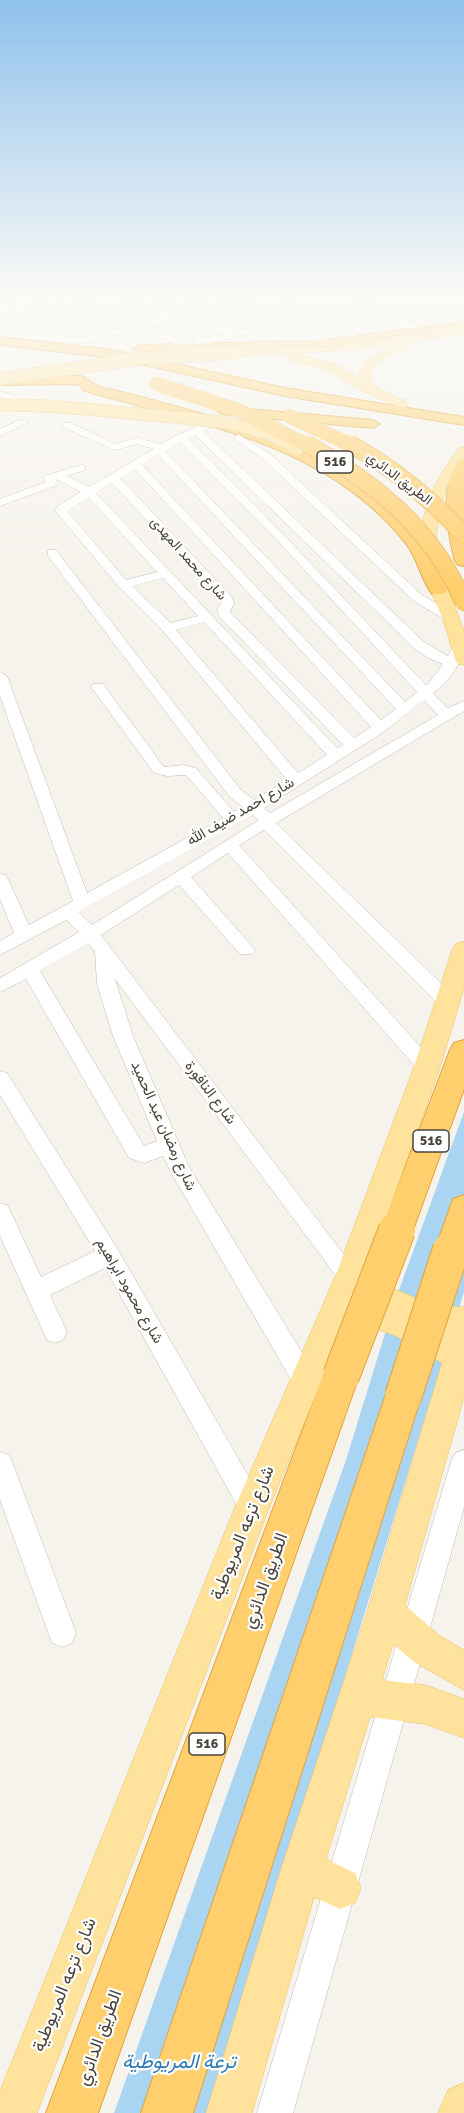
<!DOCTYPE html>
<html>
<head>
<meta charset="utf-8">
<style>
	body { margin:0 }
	canvas { display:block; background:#f6f3ec }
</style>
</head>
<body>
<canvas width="464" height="2113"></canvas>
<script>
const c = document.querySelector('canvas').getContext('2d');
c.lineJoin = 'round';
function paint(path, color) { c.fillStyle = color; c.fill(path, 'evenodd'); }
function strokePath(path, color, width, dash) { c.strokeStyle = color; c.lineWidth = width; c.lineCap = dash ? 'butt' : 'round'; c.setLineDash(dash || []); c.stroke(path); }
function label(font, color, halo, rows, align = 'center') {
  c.font = font + ' Signika,Vazirmatn,sans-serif'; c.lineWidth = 4.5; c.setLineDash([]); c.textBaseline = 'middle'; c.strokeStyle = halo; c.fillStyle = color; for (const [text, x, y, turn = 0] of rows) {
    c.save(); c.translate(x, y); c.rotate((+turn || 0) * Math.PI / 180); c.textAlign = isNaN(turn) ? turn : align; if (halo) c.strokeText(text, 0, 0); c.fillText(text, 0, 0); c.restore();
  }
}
const water = new Path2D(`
	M464 1112V1292L210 2113H114L346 1460 395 1301Z`);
const stream = new Path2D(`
	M365 294 414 323`);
const minor = new Path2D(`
	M0 294H6L17 306 30 303 25 298 29 296 38 301 66 294H82L132 325 157 318 118 294H127L165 316 180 312 146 294H156L189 310 202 306 178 294H188L210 304 228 298 262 294 239 302 281 320 305 314 273 294H282L314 312 362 300 355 294H364L421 329 417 332 401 326 367 303 320 315 357 336 358 338 354 341 311 317 289 323 327 339V343H321L280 325 190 348 182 347 138 328 80 344 0 336V330L39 334 14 312 0 316V310L10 308ZM75 296 124 327 107 331 61 300ZM53 302 99 333 86 337 43 305ZM230 304 272 322 256 326 217 307ZM35 307 77 338 51 335 21 310ZM208 310 247 328 234 331 196 313ZM187 315 225 334 208 338 172 319ZM163 322 199 340 188 343 147 326Z
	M0 391 18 397 20 399 0 411V404L7 400 0 397Z
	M20 420 29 422 0 436V429Z
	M213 420 222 422 203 431 424 642 448 656 454 644 464 645C464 662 448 682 433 693L448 708 464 701V711L276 823 456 998 458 1003 456 1008 449 1010 442 1008 264 830 239 845 434 1062 437 1067 434 1072 427 1074 420 1072 228 853 191 877 252 946 255 950 252 954H240L179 885 101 935 361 1277 358 1284 350 1287 342 1284 115 979 133 1036 189 1167 315 1374 318 1382 315 1390 306 1393 297 1390 173 1176 163 1156 144 1163 129 1158 26 979 0 992V978L79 932 66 920 0 955V941L14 933 0 899V874L6 875 8 879 29 925 73 901 0 696V672L7 676 87 893 223 818 186 775 167 776 154 773 91 687 93 684H103L164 767 183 765 196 768 234 812 243 807 229 796 48 556V550H56L241 790 254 800 287 780 163 631 119 587 57 513 55 511 58 506 81 492 56 479 58 483 57 485 0 506V499L46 482 43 478 44 476 81 465 85 466V470L67 476 89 487 154 449 137 444 114 450 63 427V423H71L115 444 137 438 161 444 177 435ZM195 435 414 648 428 658 443 664 429 683 426 685 283 534 188 438ZM180 442 275 538 417 692 405 702 165 451ZM158 455 396 709 381 720 142 465ZM135 469 371 727 354 738 230 612 234 603 232 597 120 478ZM112 483 222 601 217 610 219 616 343 745 337 748 96 493ZM88 497 157 572 126 580 67 511ZM163 578 198 616 171 623 132 586ZM204 622 327 755 298 773 176 630ZM424 700 438 715 270 813 264 808 385 731ZM253 815 259 820 92 925 79 912ZM88 943 95 952 97 984 113 1036 157 1141 144 1146 40 971Z
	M239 435 270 454 422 595 455 614 456 617 455 620H445L414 601 262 458 235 440V436Z
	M0 1071 7 1073 117 1248 261 1498 265 1507 261 1516 252 1520 243 1516 105 1268 50 1295 67 1332 63 1340 55 1343 47 1340 0 1236V1203L8 1206 41 1277 95 1251 0 1095Z
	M464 1450V1507L293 2113H257L451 1462 455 1453Z
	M0 1452 9 1455 13 1464 76 1633 72 1643 62 1647 52 1643 0 1500Z`);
const major = new Path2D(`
	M464 328V334L406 342 411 345 409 347C394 353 373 360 370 377 376 391 392 395 406 401L407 404 406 407 401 408 360 390 328 370 290 360 288 357 294 353 336 364 358 378C361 357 383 349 401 343L347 350 234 357 228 353 234 349 347 342Z
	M464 447V460L449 483 442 500 436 535 441 572 464 631V665L458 664 455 660C451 647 448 633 443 620 437 604 429 589 425 572 413 525 430 485 459 448Z
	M464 942V988L440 1067 365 1277 436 1306 464 1307V1397L405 1605 440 1636 464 1650V1690L414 1662 393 1644 382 1680 425 1685 464 1699V1738L425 1724 370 1717 326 1859 355 1873 361 1888 355 1903 340 1909 314 1897 252 2113H206L281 1869 367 1612 442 1363 396 1336 374 1328 346 1322 269 1508 37 2113H0V2091L235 1507 335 1277 414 1067 452 950 456 944Z
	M464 2083V2113H438L448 2090Z`);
const highway = new Path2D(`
	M464 322V330L317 349 140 353 133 349 140 345 317 341Z
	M0 337 112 350 285 388 464 417V425L285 396 112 358 0 345Z
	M81 376C88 378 90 383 96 385 101 388 108 389 114 390 242 424 389 455 447 590L444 594H432C421 579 418 560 407 545 329 444 199 424 85 391L78 384 0 385V377Z
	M225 407 373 420 380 424 373 428 220 414 218 411 220 408Z
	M464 459V566L458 565 455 561C447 528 439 491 458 461Z
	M464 1040V1089L413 1230 408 1240 397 1244 386 1240 381 1230 450 1050 454 1043Z
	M464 1195V1257L463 1260 451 1264 439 1260 435 1250 453 1199Z
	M341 1360 354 1364 359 1376 98 2113H46L323 1376 328 1364Z
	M403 1380 416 1385 421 1397 193 2113H141L385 1397 390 1385Z`);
const majorBridgeFar1 = new Path2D(`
	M0 379 144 358 234 353
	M0 405C46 404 92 410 138 414 192 419 246 420 295 446`);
const majorBridge = new Path2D(`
	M292 444 297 447`);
const highwayBridgeFar2 = new Path2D(`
	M157 384 240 411 309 446
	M289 416 353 446`);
const highwayBridgeFar1 = new Path2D(`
	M307 444C375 483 433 529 464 603
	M350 444C394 468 431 499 464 535`);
const highwayBridge = new Path2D(`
	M341 1376 397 1230
	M403 1397 451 1250`);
const shields = [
	[335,462,36],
	[431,1141,36],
	[207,1744,36]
];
const shieldNames = [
	["516",335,462],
	["516",431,1141],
	["516",207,1744]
];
const farStreetnames = [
	["الطريق الدائري",399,479,37],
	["شارع محمد المهدى",188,559,48]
];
const streetNames = [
	["شارع احمد ضيف الله",241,812,-30],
	["شارع النافورة",210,1093,53],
	["شارع رمضان عبد الحميد",163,1126,66],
	["شارع محمود ابراهيم",129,1291,60]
];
const nearStreetnames = [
	["شارع ترعه المريوطية",243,1533,-68],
	["الطريق الدائري",266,1581,-70],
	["شارع ترعه المريوطية",65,1985,-68],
	["الطريق الدائري",100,2038,-70]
];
const nearWaternames = [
	["ترعة المريوطية",179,2063]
];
paint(water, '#a9d4f2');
strokePath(stream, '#a9d4f2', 2);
strokePath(minor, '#c2bbae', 1);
strokePath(major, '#e6c16a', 1);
strokePath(highway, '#e0a43c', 2);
paint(minor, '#fff');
paint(major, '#ffe39c');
paint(highway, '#ffcf6e');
strokePath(majorBridgeFar1, '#e6c16a', 13, []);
strokePath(majorBridge, '#e6c16a', 16, []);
strokePath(highwayBridgeFar2, '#e0a43c', 14, []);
strokePath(highwayBridgeFar1, '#e0a43c', 18, []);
strokePath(highwayBridge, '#e0a43c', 38, []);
strokePath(majorBridgeFar1, '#ffe39c', 12);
strokePath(majorBridge, '#ffe39c', 15);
strokePath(highwayBridgeFar2, '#ffcf6e', 14);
strokePath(highwayBridgeFar1, '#ffcf6e', 17);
strokePath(highwayBridge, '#ffcf6e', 36);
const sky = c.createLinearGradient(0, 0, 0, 590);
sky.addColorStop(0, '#8fc1ec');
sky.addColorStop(0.5, '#fbfaf6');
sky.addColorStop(1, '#fbfaf600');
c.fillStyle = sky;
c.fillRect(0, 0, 464, 590);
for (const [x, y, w] of shields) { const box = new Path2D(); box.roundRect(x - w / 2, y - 11, w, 22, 4.5); c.fillStyle = '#fff'; c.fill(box); strokePath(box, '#4b4439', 1.5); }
label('bold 14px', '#4b4439', null, shieldNames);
label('14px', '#4b4439', '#fff', farStreetnames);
label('15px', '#4b4439', '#fff', streetNames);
label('18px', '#4b4439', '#fff', nearStreetnames);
label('italic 20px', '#2e7ab2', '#fff', nearWaternames);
</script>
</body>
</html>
